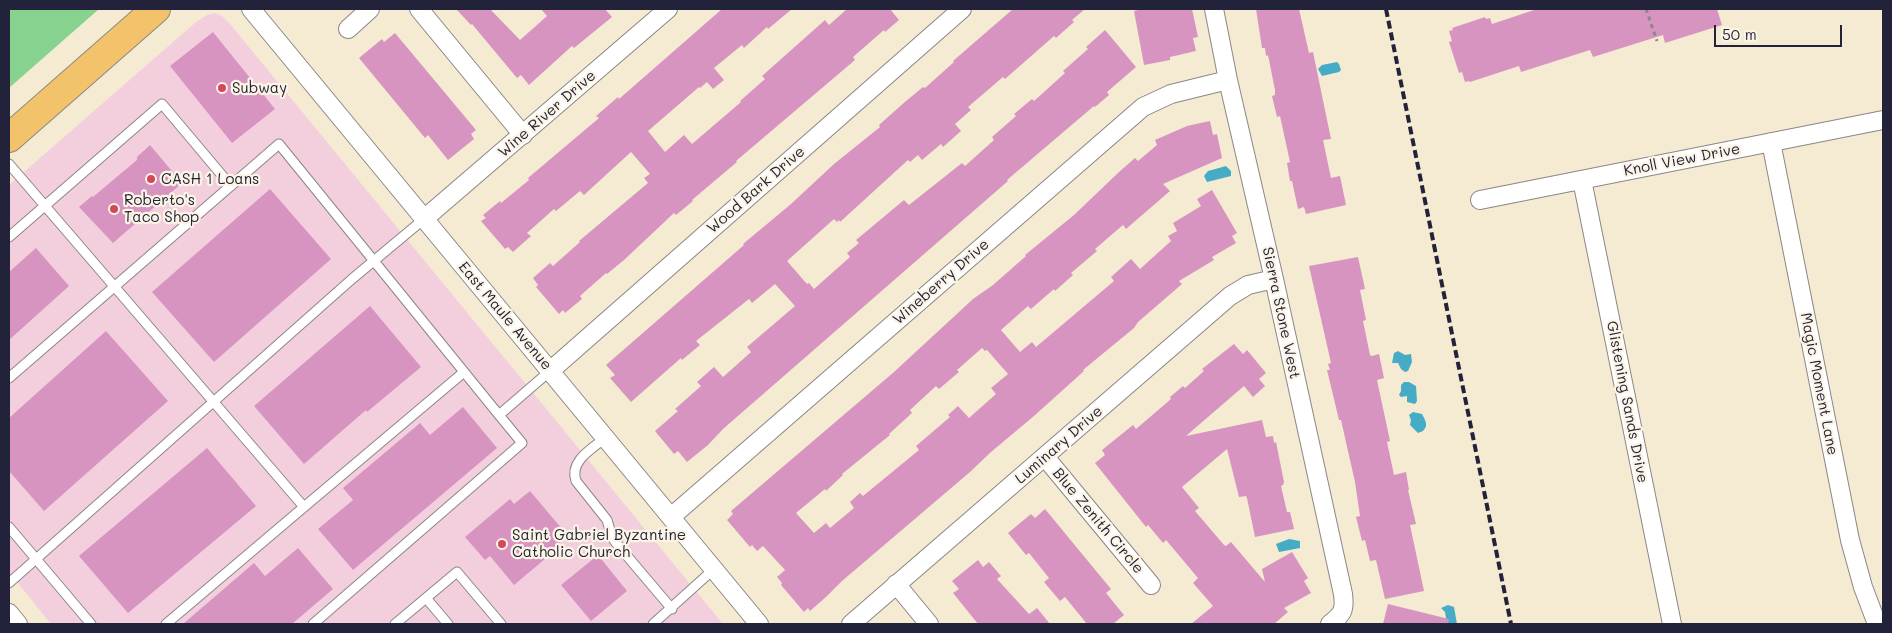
<!DOCTYPE html>
<html>
<head>
<meta charset="utf-8">
<style>
	body { margin:0 }
	#map { position:relative; width:1892px; height:633px; overflow:hidden; background:#f5ebd2; font-family:Mali,sans-serif }
	canvas { display:block }
	.frame { position:absolute; inset:0; border:10px solid #22223b; pointer-events:none }
	.scale { position:absolute; left:1714px; top:25px; width:128px; height:22px; box-sizing:border-box; border:2px solid #22223b; border-top:0; padding-left:6px; font-size:15px; line-height:18px; white-space:nowrap; color:#22223b; -webkit-text-stroke:4px #fcf5e5; paint-order:stroke }
</style>
</head>
<body>
<div id="map">
<canvas width="1892" height="633"></canvas>
<div class="frame"></div>
<div class="scale">50 m</div>
</div>
<script>
const c = document.querySelector('canvas').getContext('2d');
c.lineJoin = 'round';
function paint(path, color) { c.fillStyle = color; c.fill(path, 'evenodd'); }
function strokePath(path, color, width, dash) { c.strokeStyle = color; c.lineWidth = width; c.lineCap = dash ? 'butt' : 'round'; c.setLineDash(dash || []); c.stroke(path); }
function label(font, color, halo, rows, align = 'center') {
  c.font = font + ' Mali,sans-serif'; c.lineWidth = 4.5; c.setLineDash([]); c.textBaseline = 'middle'; c.strokeStyle = halo; c.fillStyle = color; for (const [text, x, y, turn = 0] of rows) {
    c.save(); c.translate(x, y); c.rotate((+turn || 0) * Math.PI / 180); c.textAlign = isNaN(turn) ? turn : align; if (halo) c.strokeText(text, 0, 0); c.fillText(text, 0, 0); c.restore();
  }
}
const built = new Path2D(`
	M215 13 222 16 230 24 723 624H51L9 572V185L196 22 207 15Z`);
const green = new Path2D(`
	M9 9H99L9 88Z`);
const water = new Path2D(`
	M1337 62 1339 64 1341 70 1339 72 1322 76 1318 69 1322 65Z
	M1226 166 1231 171V176L1207 182 1204 176 1208 171Z
	M1398 351 1405 355 1411 354 1412 362 1408 371 1405 372 1401 369 1398 363H1392L1394 353Z
	M1404 382H1409L1416 386 1417 401 1415 404 1407 402V396L1401 397 1399 395 1401 391V385Z
	M1413 412 1422 414C1425 420 1429 425 1423 431L1418 433 1410 425 1411 420 1409 415Z
	M1289 539 1300 541V548L1279 552 1276 544Z
	M1448 605 1454 607 1457 624H1447L1445 612 1441 608Z`);
const building = new Path2D(`
	M456 9H490L520 40 547 16 541 9H605L612 17 574 48 572 46 529 85 521 75 517 78 472 24 471 25Z
	M722 9H792L768 29 767 27 744 48 742 45 714 68 724 80 713 89 707 82 700 88 699 87 648 131 665 152 684 135 692 144 741 102 740 101 765 79 762 76 825 20 829 25 847 9H890L899 20 885 32 884 30 853 57 855 60 736 161 737 162 692 200 693 201 676 215 674 213 624 260 607 274 606 273 580 296 582 299 565 313 563 310 559 314 536 287 538 285 533 278 550 263 553 266 580 242 579 241 648 183 644 178 650 174 631 152 584 195 580 191 556 211 554 209 527 233 531 236 513 252 508 247 505 249 481 221 486 218 483 215 500 201 501 203 529 180 528 178 599 118 596 116 618 97 619 99Z
	M1013 9H1085L1072 20 1074 22 1056 38 1054 36 1005 79 1003 77 968 107 971 110 955 124 961 131 943 147 941 144 922 160 918 155 910 162 908 160 840 222 839 220 837 222 834 219 787 261 807 284 809 283 814 289 850 257 847 253 859 243 856 240 904 200 909 205 962 163 965 166 994 140 992 137 1016 116 1014 114 1032 99 1034 101 1065 73 1063 71 1088 49 1086 47 1105 30 1136 67 1107 92 1109 95 1095 107 1094 106 1007 180 1008 181 723 429 708 445 687 462 678 451 674 454 655 431 678 411 675 409 701 386 697 382 714 367 723 377 751 352 747 347 795 306 775 284 752 303 749 299 696 341 700 345 682 360 681 358 631 402 610 378 615 375 606 365 744 245 743 244 791 204 834 164 880 127 879 125 906 101 923 87 925 88 954 62 953 61Z
	M1143 9H1192L1198 37 1193 38 1196 51 1170 57V60L1144 65 1134 11Z
	M1256 9H1299L1309 53 1313 52 1331 139 1323 140 1331 178 1340 176 1346 205 1306 214 1304 207 1298 209 1292 181H1290L1287 163 1290 162 1280 116 1277 117 1272 96 1275 95V90L1268 55 1266 56 1265 48H1262Z
	M1537 9H1717L1722 25 1665 43 1663 35 1593 57 1590 50 1521 72 1519 66 1470 82 1469 81 1465 82 1462 72 1459 73 1449 42 1452 41 1449 31 1453 30 1452 28 1485 17 1486 19 1490 18 1492 24Z
	M213 32 275 109 232 143 170 66Z
	M395 33 476 130 471 134 474 139 448 160 428 135 425 138 359 58 382 39 384 42Z
	M1210 121 1213 135 1217 134 1222 158 1163 184 1170 191 1126 229 1123 225 1095 249 1097 251 1071 273 1073 275 1055 291 1054 289 1031 309 1028 306 1001 330 1020 352 1032 342 1036 347 1114 281 1111 277 1131 259 1140 269 1171 241 1168 236 1177 231 1173 223 1201 206 1197 199 1212 190 1237 233 1232 236 1236 243 1212 257 1214 260 1179 281 1182 284 1138 322 1134 328 1083 370 1084 371 1034 416 991 452 970 472 842 581 826 597 810 611 808 608 804 612 781 585 782 583 777 577 785 570 763 546 757 551 752 545 750 547 727 520 733 514 731 511 894 372 973 299 993 285 1026 256 1025 255 1074 215 1119 172 1135 158 1138 161 1157 145 1155 140 1187 126ZM982 348 985 351 987 350 1008 374 991 388 996 394 969 418 958 406 948 415 950 417 916 446 919 450 863 496 860 493 850 502 854 508 830 528 826 523 814 533 796 513 825 489 826 491 843 475 842 474 890 435 889 434 912 413 910 410 936 386 939 389 959 372 957 370Z
	M150 145 182 183 113 243 79 207 92 196 93 197 119 175 137 160V157Z
	M270 189 331 259 214 362 152 292Z
	M36 248 69 286 9 340V272Z
	M1358 257 1365 289 1360 290 1366 320 1363 321 1370 355 1372 356 1379 354 1384 378 1377 380 1390 441 1387 442 1394 475 1406 472 1409 490H1408L1416 524 1410 525 1424 591 1385 599 1376 560 1370 561 1365 540 1362 541 1356 517 1360 516 1355 482 1341 420H1339L1327 370H1330L1328 364 1331 363 1309 266Z
	M370 306 421 367 367 412 366 410 304 464 254 406Z
	M106 331 168 401 44 511 9 471V418Z
	M1234 344 1243 354 1247 350 1266 373 1259 379 1265 386 1253 397 1244 386 1186 436 1262 420 1266 437 1273 436 1274 443 1276 442 1284 482 1283 485 1281 486 1287 512H1290L1294 529 1255 537 1247 498 1246 496 1239 497 1227 449 1182 487 1199 508 1195 511 1224 545 1226 546 1231 542 1265 582 1262 569 1292 552 1308 578 1304 581 1311 593 1284 608 1288 612 1274 624H1191L1213 606 1193 583 1198 578 1166 540 1163 543 1148 525 1146 527 1095 463 1105 455 1102 450 1133 425 1136 429 1171 399 1170 397 1183 386 1185 388 1204 371 1202 369Z
	M463 407 497 448 353 570 318 529 353 500 343 488 420 423 430 435Z
	M207 448 256 506 128 613 79 556Z
	M530 491 568 536 543 557 545 559 514 585 490 556 485 560 465 537 510 499 514 504Z
	M1045 509 1111 589 1106 593 1124 615 1113 624H1087L1065 597 1060 601 1044 582 1049 578 1029 553 1026 555 1008 533 1031 514 1035 518Z
	M298 548 333 589 292 624H183L254 563 265 576Z
	M598 555 627 591 591 621 561 585Z
	M978 560 983 567 989 562 1001 576 997 579 1029 614 1037 608 1050 624H978L953 593 959 589 952 581Z
	M1388 604 1449 619 1448 624H1383Z`);
const path = new Path2D(`
	M1646 9 1657 41`);
const lane = new Path2D(`
	M9 164 304 507 464 372
	M9 237 162 104 231 186
	M9 378 279 144 499 415 550 371
	M605 438C592 449 569 461 576 481L607 520 612 537 616 543 672 609
	M9 527 91 624
	M9 583 352 279 424 219
	M426 598 448 624
	M166 624 304 507
	M313 624 522 443 499 415
	M395 624 457 572 501 624
	M653 624 714 569`);
const street = new Path2D(`
	M251 9 759 624
	M419 9 523 135
	M1214 9 1228 80 1274 279 1343 594C1345 610 1343 614 1330 624
	M348 29 370 9
	M1771 142 1850 540 1863 587 1877 624
	M1582 180 1672 624
	M1480 200 1883 120
	M424 219 668 9
	M550 371 962 9
	M1045 457 1151 585
	M671 517 1143 107 1171 94 1228 80
	M896 584 929 624
	M9 613 18 624
	M851 624 1230 296 1248 285 1274 279`);
const primary = new Path2D(`
	M9 138 156 9`);
const rail = new Path2D(`
	M1386 9 1511 624`);
const markers = [
	[222,88,5,"#d1495b"],
	[151,179,5,"#d1495b"],
	[114,209,5,"#d1495b"],
	[502,544,5,"#d1495b"]
];
const poiNames = [
	["Subway",232,88],
	["CASH 1 Loans",161,179],
	["Roberto's",124,200],
	["Taco Shop",124,217],
	["Saint Gabriel Byzantine",512,535],
	["Catholic Church",512,552]
];
const streetNames = [
	["Wine River Drive",547,114,-41],
	["Knoll View Drive",1682,160,-11],
	["Wood Bark Drive",756,190,-41],
	["Wineberry Drive",941,282,-41],
	["Sierra Stone West",1281,313,78],
	["East Maule Avenue",505,316,50],
	["Magic Moment Lane",1819,384,79],
	["Glistening Sands Drive",1627,402,79],
	["Luminary Drive",1059,445,-41],
	["Blue Zenith Circle",1098,521,50]
];
paint(built, '#f3cfde');
paint(green, '#88d28f');
paint(water, '#46acc5');
paint(building, '#d894c1');
strokePath(lane, '#8c8686', 11);
strokePath(street, '#8c8686', 20);
strokePath(primary, '#8c8686', 30);
strokePath(path, '#8c8686', 3, [4, 4]);
strokePath(lane, '#fff', 9);
strokePath(street, '#fff', 18);
strokePath(primary, '#f2c36a', 28);
strokePath(rail, '#22223b', 4, [8, 4]);
for (const [x, y, r, color] of markers) { const dot = new Path2D(); dot.arc(x, y, r, 0, 2 * Math.PI); c.fillStyle = color; c.fill(dot); strokePath(dot, '#fcf5e5', 2); }
label('15px', '#22223b', '#fcf5e5', poiNames, 'left');
label('15px', '#22223b', '#fcf5e5', streetNames);
</script>
</body>
</html>
